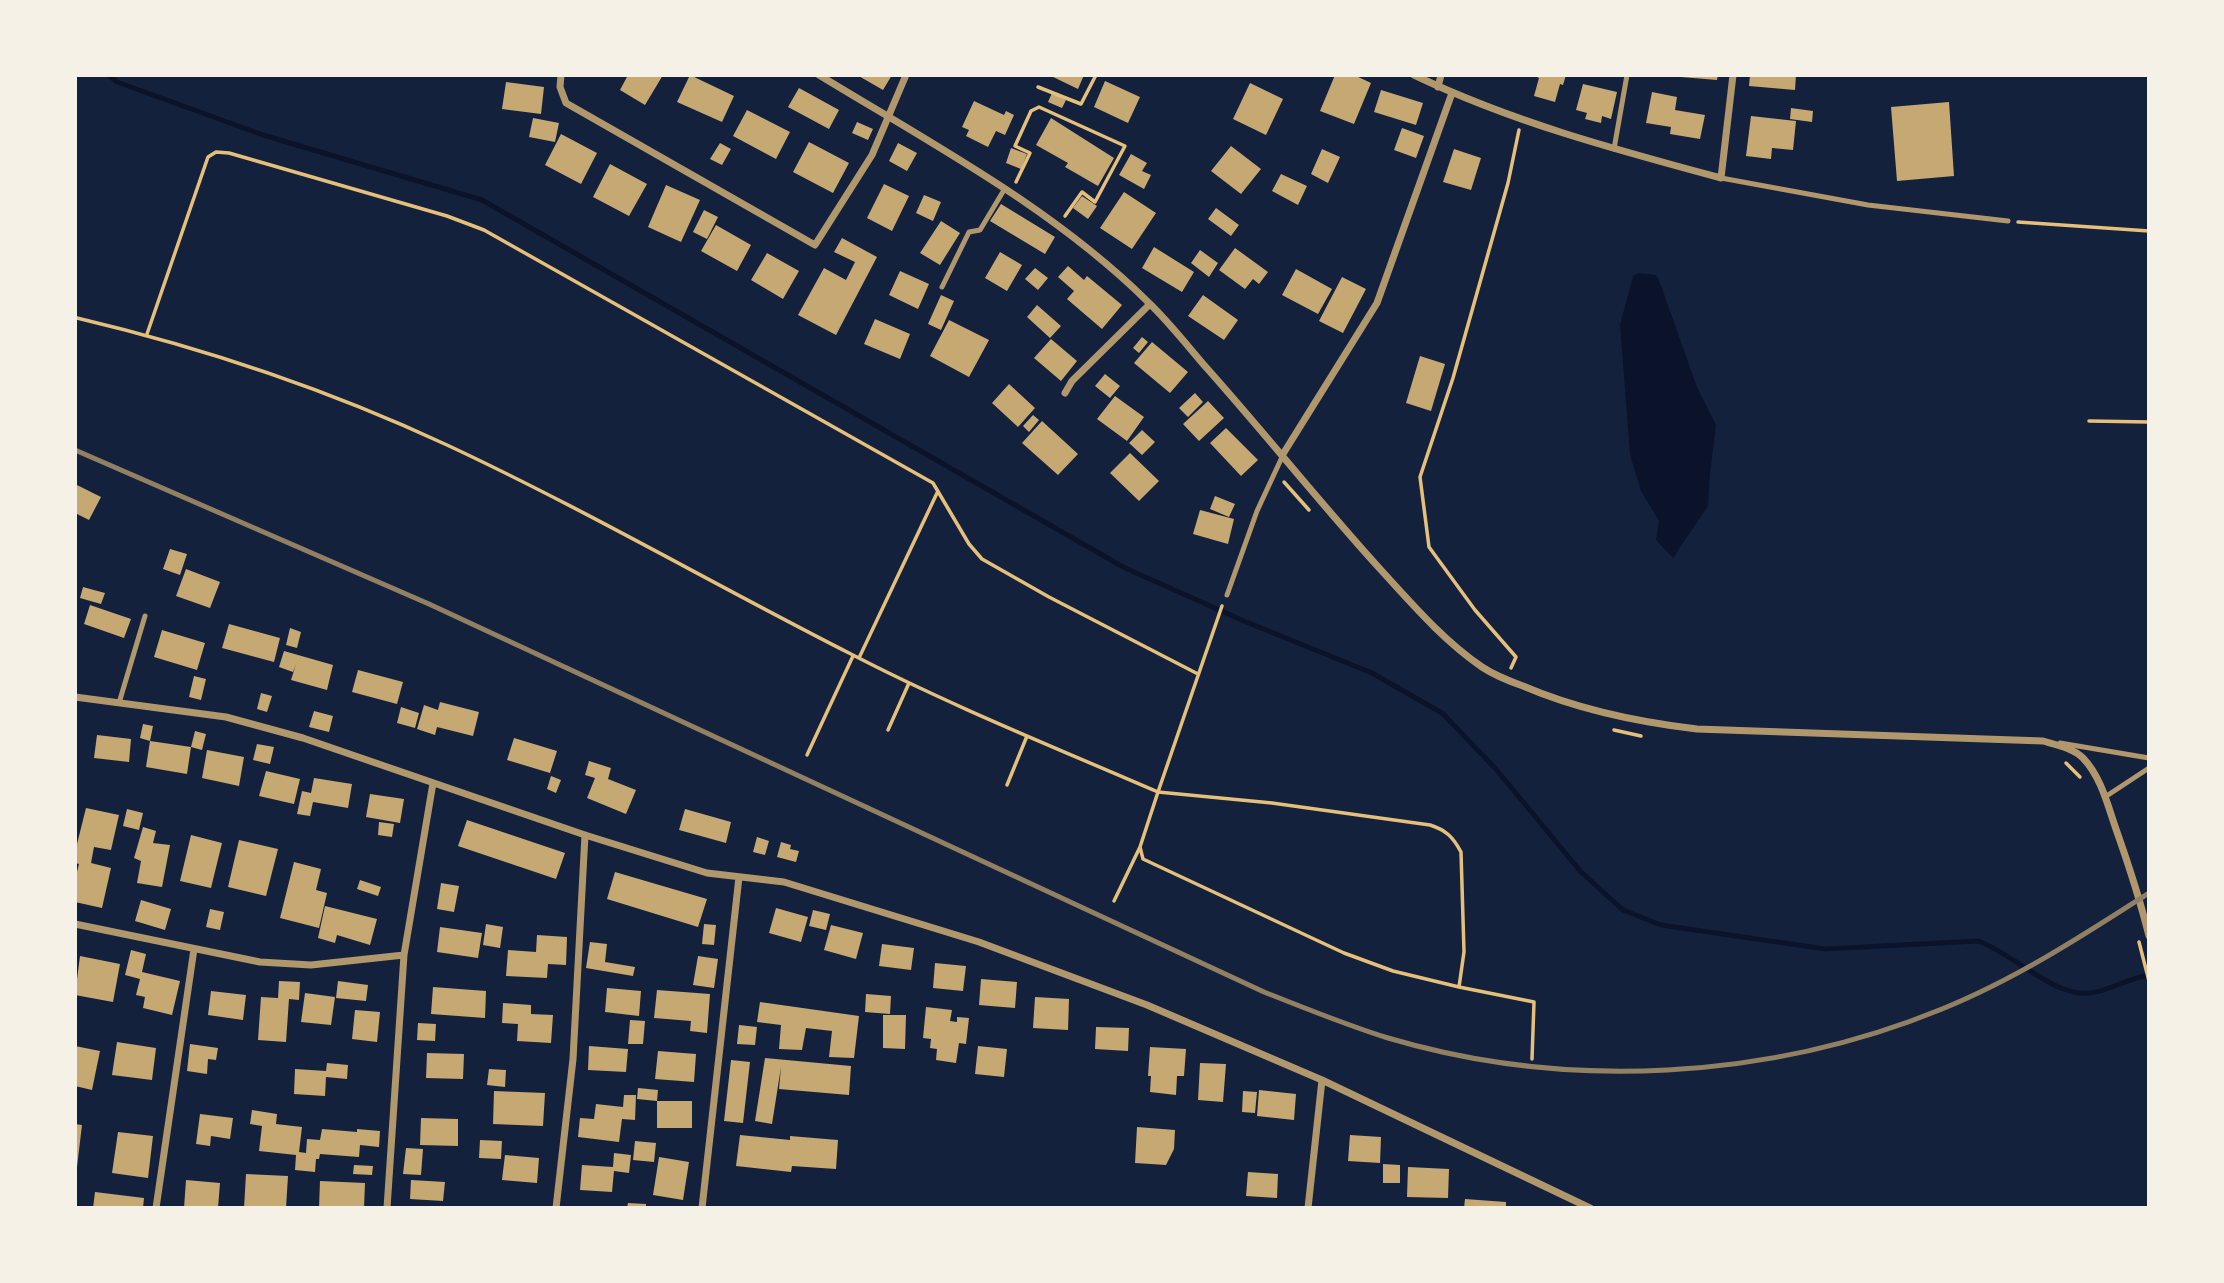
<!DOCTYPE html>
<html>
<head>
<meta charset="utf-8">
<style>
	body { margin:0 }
	#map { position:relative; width:2224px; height:1283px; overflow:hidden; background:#14213d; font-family:"Noto Sans",sans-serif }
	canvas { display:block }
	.frame { position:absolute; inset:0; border:77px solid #f6f1e7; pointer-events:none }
</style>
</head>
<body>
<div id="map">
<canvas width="2224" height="1283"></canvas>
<div class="frame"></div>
</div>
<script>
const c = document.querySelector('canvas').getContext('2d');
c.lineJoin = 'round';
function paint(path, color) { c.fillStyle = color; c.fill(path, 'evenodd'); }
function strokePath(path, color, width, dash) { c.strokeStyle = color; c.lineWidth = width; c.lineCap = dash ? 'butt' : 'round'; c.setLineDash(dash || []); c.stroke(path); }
const water = new Path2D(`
	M1638 273 1656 275 1659 280 1697 387 1716 425 1710 474 1708 506 1673 558 1656 540 1659 521 1641 491 1630 455 1620 325 1633 276Z`);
const stream = new Path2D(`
	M109 75 117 82 263 135 482 200 1125 568 1244 621 1372 673 1442 713 1495 768 1581 872 1623 910 1661 925 1825 949 1978 941C2013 953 2054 998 2091 993 2108 991 2129 978 2149 975`);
const building = new Path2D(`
	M628 75H663L645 105 620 90Z
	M690 75 734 96 722 122 677 102Z
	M857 75H892L883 90Z
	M1049 75H1084L1078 89Z
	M1335 75H1354L1371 83 1354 124 1320 111Z
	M1533 75H1566L1563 85 1560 84 1555 102 1534 96 1539 78Z
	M1681 75H1718L1717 80 1681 77Z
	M1750 75H1796L1795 90 1749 86Z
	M1105 81 1140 97 1128 123 1094 107Z
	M506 82 544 87 541 114 502 109Z
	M1250 83 1283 99 1266 135 1233 119Z
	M1583 84 1617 92 1611 119 1602 116 1601 123 1585 119 1587 113 1576 110Z
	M799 88 839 110 829 129 788 107Z
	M1381 90 1423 103 1416 125 1374 112Z
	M1652 92 1677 97 1675 110 1705 115 1700 139 1670 134 1671 127 1646 123Z
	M1052 93 1066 100 1062 108 1048 102Z
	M974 101 1004 115 1006 111 1014 115 1005 135 996 131 988 147 966 136 969 130 962 127Z
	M1949 102 1954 176 1897 181 1891 107Z
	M1791 108 1813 111 1812 122 1790 119Z
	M747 110 790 132 776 159 733 136Z
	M1751 116 1796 121 1793 150 1772 148 1771 159 1746 156Z
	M533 118 559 123 555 142 529 137Z
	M1051 118 1114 158 1098 186 1065 167 1068 163 1036 145Z
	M857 122 873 129 868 140 852 133Z
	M1402 128 1424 136 1416 158 1394 150Z
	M561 134 597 153 581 184 545 165Z
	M809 142 849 163 833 193 793 172Z
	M720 143 731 149 722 165 710 159Z
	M898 143 917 153 907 171 889 161Z
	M1231 146 1261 169 1241 194 1211 171Z
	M1011 148 1027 154 1021 169 1006 163Z
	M1322 149 1340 157 1328 183 1311 174Z
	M1454 149 1481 158 1471 190 1443 182Z
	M1131 154 1147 163 1142 171 1151 175 1144 189 1119 175Z
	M610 164 647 184 629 216 593 197Z
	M1281 174 1307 186 1298 205 1272 191Z
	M884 184 909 196 892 231 867 218Z
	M666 185 700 200 681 242 648 227Z
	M1124 192 1156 213 1132 249 1100 228Z
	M924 195 941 202 933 221 916 213Z
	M1082 196 1097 206 1088 219 1073 208Z
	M1001 204 1055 237 1045 254 990 221Z
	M1216 208 1239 225 1231 236 1208 219Z
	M704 210 718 217 707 239 693 232Z
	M941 221 960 233 940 265 920 253Z
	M716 225 751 245 737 271 701 251Z
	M842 238 877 257 836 335 798 315 824 268 846 280 855 262 834 252Z
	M1154 247 1194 272 1182 292 1142 268Z
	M1235 248 1268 272 1259 284 1253 279 1245 289 1219 270Z
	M1200 250 1218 263 1209 277 1191 263Z
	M1000 252 1022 265 1007 291 985 278Z
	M767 253 799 271 783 299 751 280Z
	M1068 266 1084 280 1087 276 1122 305 1102 329 1067 299 1074 291 1058 277Z
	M1035 268 1048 278 1038 290 1025 279Z
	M1296 269 1332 289 1318 314 1282 295Z
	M900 271 929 284 918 309 889 295Z
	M1342 277 1366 289 1343 333 1319 321Z
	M941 295 954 301 941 330 928 324Z
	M1203 295 1238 320 1224 340 1188 316Z
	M1037 305 1061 326 1050 338 1027 317Z
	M875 319 910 334 900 359 864 344Z
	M949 320 989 340 969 377 930 356Z
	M1142 337 1148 342 1139 353 1133 348Z
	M1051 339 1077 361 1061 381 1034 358Z
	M1152 342 1188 372 1170 393 1134 363Z
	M1420 356 1445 364 1431 411 1406 403Z
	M1105 374 1120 386 1110 398 1095 386Z
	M1009 384 1035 408 1018 427 992 403Z
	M1195 393 1203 402 1188 417 1179 408Z
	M1115 396 1144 417 1127 441 1097 419Z
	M1208 401 1224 418 1199 441 1183 424Z
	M1033 415 1039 420 1029 432 1023 426Z
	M1042 421 1078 454 1058 475 1022 443Z
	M1226 428 1258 460 1241 476 1210 443Z
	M1142 430 1155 442 1142 455 1129 443Z
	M1130 453 1159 481 1139 501 1110 473Z
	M75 484 101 497 89 520 75 513Z
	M1215 496 1235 504 1229 517 1210 509Z
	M1200 510 1234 519 1228 544 1193 534Z
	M170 549 187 554 180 575 163 569Z
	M186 569 220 582 210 608 176 596Z
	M83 587 105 593 101 604 80 598Z
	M90 605 131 619 124 638 84 624Z
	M229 624 280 638 274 662 222 648Z
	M290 628 301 632 297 648 286 645Z
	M162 630 205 643 197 670 154 657Z
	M284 651 333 665 327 690 291 680 296 664 293 672 279 667Z
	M358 670 403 682 397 704 352 692Z
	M194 676 206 679 201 700 189 697Z
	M261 693 272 696 267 712 257 709Z
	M440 702 479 712 473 736 437 727 435 735 417 729 424 705 438 710Z
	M401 707 419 713 415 728 397 723Z
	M314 711 333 716 329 732 309 727Z
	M143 724 153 726 150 741 191 747 187 774 146 767 150 741 140 738Z
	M195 731 206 734 202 750 191 747Z
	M97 735 131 739 129 762 94 758Z
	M514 738 557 751 550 773 507 760Z
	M257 744 274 747 270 764 253 760Z
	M207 750 244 757 239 786 202 778Z
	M589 761 611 768 608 779 636 790 626 814 587 798 595 778 585 775Z
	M266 771 300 779 294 804 259 796Z
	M551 776 561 780 556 793 547 789Z
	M314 778 352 784 348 808 313 802 310 816 297 814 302 791 311 793Z
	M370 794 404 799 400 823 366 817Z
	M86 808 119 815 111 850 94 847 91 863 111 868 102 908 75 902V879L79 864 75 863V852Z
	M127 809 143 813 139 830 123 826Z
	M685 809 731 822 726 843 679 830Z
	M467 820 565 853 556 879 458 846Z
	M379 822 394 824 392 837 378 835Z
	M143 827 156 831 153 843 170 845 162 887 137 883 141 861 134 858Z
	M191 835 222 843 211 888 180 881Z
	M757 837 769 841 765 855 753 852Z
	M239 840 278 849 266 896 228 887Z
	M781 842 791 845 790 849 799 851 796 862 777 857Z
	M294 862 321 869 316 890 327 893 319 928 280 918Z
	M615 872 707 899 698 927 607 899Z
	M360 880 381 887 378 896 357 889Z
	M441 883 459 886 454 912 437 909Z
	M141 900 171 909 165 930 135 921Z
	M325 906 377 919 370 945 337 935 335 943 318 938Z
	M776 908 808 917 801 942 769 933Z
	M210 909 224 912 220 930 206 927Z
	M813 910 830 914 826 930 809 926Z
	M486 924 503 927 500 948 483 945Z
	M704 924 716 925 714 945 702 944Z
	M831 925 863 933 856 959 824 950Z
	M440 927 482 933 478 958 437 952Z
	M537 935 567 937 566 965 548 964 547 978 506 976 508 950 536 952Z
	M590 942 607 944 605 962 635 967 633 976 586 968Z
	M882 944 914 948 911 970 879 966Z
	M131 950 146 954 142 972 180 981 172 1015 143 1008 145 997 136 995 140 979 125 975Z
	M80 956 120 964 113 1002 75 995Z
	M698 956 718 959 714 988 693 985Z
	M935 963 966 966 963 991 933 988Z
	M981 979 1017 982 1015 1008 979 1005Z
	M279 981 300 982 299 1000 289 999 286 1042 258 1040 261 997 278 998Z
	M338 981 368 985 366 1001 336 998Z
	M433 987 486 991 485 1018 431 1014Z
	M607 988 641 991 639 1016 605 1012Z
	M657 990 710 994 707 1033 690 1031 691 1021 654 1018Z
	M211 991 246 995 243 1020 208 1015Z
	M305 993 335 997 331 1025 301 1022Z
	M866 994 891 996 890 1014 865 1012Z
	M1035 997 1069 999 1068 1030 1033 1028Z
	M760 1002 859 1016 854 1058 829 1057 832 1031 806 1028 802 1050 779 1049 781 1025 757 1022Z
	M503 1003 531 1005V1014L553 1015 551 1043 517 1041 518 1024 502 1023Z
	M926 1007 952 1010 950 1021 957 1022V1017L969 1018 966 1044 959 1043 956 1063 936 1060 937 1049 930 1048 931 1039 923 1038Z
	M355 1010 380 1012 377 1042 352 1039Z
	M883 1015H906L905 1049 883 1048Z
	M630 1020 645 1021 643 1044H628Z
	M418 1023 436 1024 435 1041 417 1040Z
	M739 1025 757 1027 755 1045 737 1044Z
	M1096 1027 1129 1028 1128 1051 1095 1049Z
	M117 1042 156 1048 152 1080 112 1075Z
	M190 1044 218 1048 216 1060 208 1059 207 1074 187 1071Z
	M75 1046 100 1051 92 1090 75 1086Z
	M589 1046 628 1049 626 1072 588 1070Z
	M978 1046 1007 1049 1004 1077 975 1074Z
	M1150 1047 1186 1049 1184 1076H1177L1176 1095 1150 1092 1151 1076H1148Z
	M658 1051 696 1054 694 1082 655 1079Z
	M427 1053 464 1054 463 1079 426 1078Z
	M765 1058 851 1066 849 1095 779 1089 781 1067 772 1124 755 1121Z
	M731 1060 750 1062 743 1123 724 1121Z
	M327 1063 348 1065 347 1079 326 1077 325 1096 294 1094 295 1069 326 1071Z
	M1200 1063 1226 1064 1223 1102 1198 1100Z
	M489 1069 506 1070 505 1087 487 1085Z
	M638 1088 658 1090 657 1101 637 1099Z
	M1259 1090 1296 1094 1294 1120 1257 1116Z
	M494 1091 545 1093 543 1126 493 1124Z
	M1243 1091 1257 1092 1255 1113 1242 1112Z
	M624 1095H636L635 1120 622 1119 619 1142 578 1137 580 1118 594 1119 596 1104 623 1107Z
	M657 1101H692V1128H657Z
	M252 1110 277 1114 276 1124 302 1127 299 1152 306 1153 307 1139 320 1140 322 1129 357 1132V1129L380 1131 379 1147 360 1145 359 1157 320 1154 319 1159H316L315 1172 295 1170 296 1155 259 1151 262 1126 250 1124Z
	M200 1114 233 1118 230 1139 211 1136 210 1146 196 1144Z
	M421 1118 458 1119V1146L420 1145Z
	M75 1124 82 1125 77 1167H75Z
	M1137 1127 1175 1130 1174 1149 1166 1165 1135 1163Z
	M118 1132 153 1136 148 1178 112 1173Z
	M740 1135 790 1140V1136L838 1140 836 1169 792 1166 791 1172 736 1166Z
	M1350 1135 1381 1137 1380 1163 1348 1161Z
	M480 1140 502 1141 501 1159 479 1158Z
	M635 1141 656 1143 654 1162 633 1160Z
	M406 1148 423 1149 421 1175 403 1174Z
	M614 1153 631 1155 629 1173 614 1171 612 1192 580 1190 582 1165 613 1167Z
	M505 1155 539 1158 537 1183 502 1180Z
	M659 1157 689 1162 683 1200 653 1195Z
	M1383 1164 1400 1165V1183H1383Z
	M354 1165 373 1166 372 1175 353 1174Z
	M1408 1167 1449 1169 1448 1198 1407 1197Z
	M1248 1172 1278 1174 1277 1198 1246 1196Z
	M246 1174 288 1176 286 1208H244Z
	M186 1180 220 1183 218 1208H184Z
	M411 1180 445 1182 443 1201 410 1199Z
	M320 1181 365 1183 364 1208H319Z
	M95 1192 144 1198 143 1208H93Z
	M1465 1199 1506 1202V1208H1464Z
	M628 1203 646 1204V1208H627Z`);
const path = new Path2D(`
	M1038 87 1081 104 1096 75
	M1016 182 1030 153 1015 146 1031 111 1039 107 1125 146 1095 202 1082 192 1065 216
	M2018 222 2149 231
	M77 318C204 348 329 390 447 445 584 509 715 585 849 653 949 705 1054 747 1158 792L1222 606
	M147 334 208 157 216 152 229 153 447 216 484 230 933 483 969 544 982 559 1049 597 1198 674
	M2089 421 2149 422
	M1284 482 1309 510
	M859 658 938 491
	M1511 668 1516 657 1475 610 1429 547 1420 477 1453 378 1508 183 1519 130
	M888 730 909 683
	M1614 730 1641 736
	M807 755 853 656
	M2066 763 2080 777
	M1007 785 1027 736
	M1158 792 1272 803 1430 825C1446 830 1453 837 1461 852L1464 952 1459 987 1393 971 1344 953 1143 859 1140 847Z
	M1114 901 1140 847
	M2139 942 2149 981
	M1459 987 1534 1002 1532 1059`);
const service = new Path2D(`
	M1614 149 1627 75
	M1721 178 1868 205 2008 221
	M942 287 969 232 980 230 1004 190
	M1227 595 1257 511 1283 455
	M119 703 145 616
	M2060 743 2149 758
	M2105 797 2149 768`);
const minor = new Path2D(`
	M561 75 560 87 566 103 815 245 872 155 906 75
	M819 75C932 144 1053 208 1148 302 1168 321 1186 344 1204 365 1264 432 1320 503 1381 570 1413 605 1443 640 1482 667 1494 675 1509 681 1523 686 1579 710 1637 722 1697 729L2043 741C2057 745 2073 748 2083 758 2102 778 2108 807 2117 832 2129 866 2140 900 2149 936
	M1414 75C1512 122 1617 150 1721 178L1733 75
	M1438 87 1441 75
	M1065 393 1072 381 1150 304
	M1283 454 1377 303 1452 93
	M75 697 226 717 303 738 585 835 707 873 784 882 979 942 1147 1005 1322 1080 1590 1208
	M75 924 260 962 311 965 404 955
	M156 1208 194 949
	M387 1208 404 955 433 783
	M556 1208 573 1059 585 835
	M702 1208 739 877
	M1308 1208 1322 1080`);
const rail = new Path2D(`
	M75 450 429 604 1264 992C1305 1008 1346 1025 1388 1038 1567 1091 1769 1080 1942 1009 2016 979 2082 936 2149 893`);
paint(water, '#0b132b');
strokePath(stream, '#0b132b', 5);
paint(building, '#c6a872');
strokePath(path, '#e5c07b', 3.5);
strokePath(service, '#b1986c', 5);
strokePath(minor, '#b1986c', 7);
strokePath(rail, '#918062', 5);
</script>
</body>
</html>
